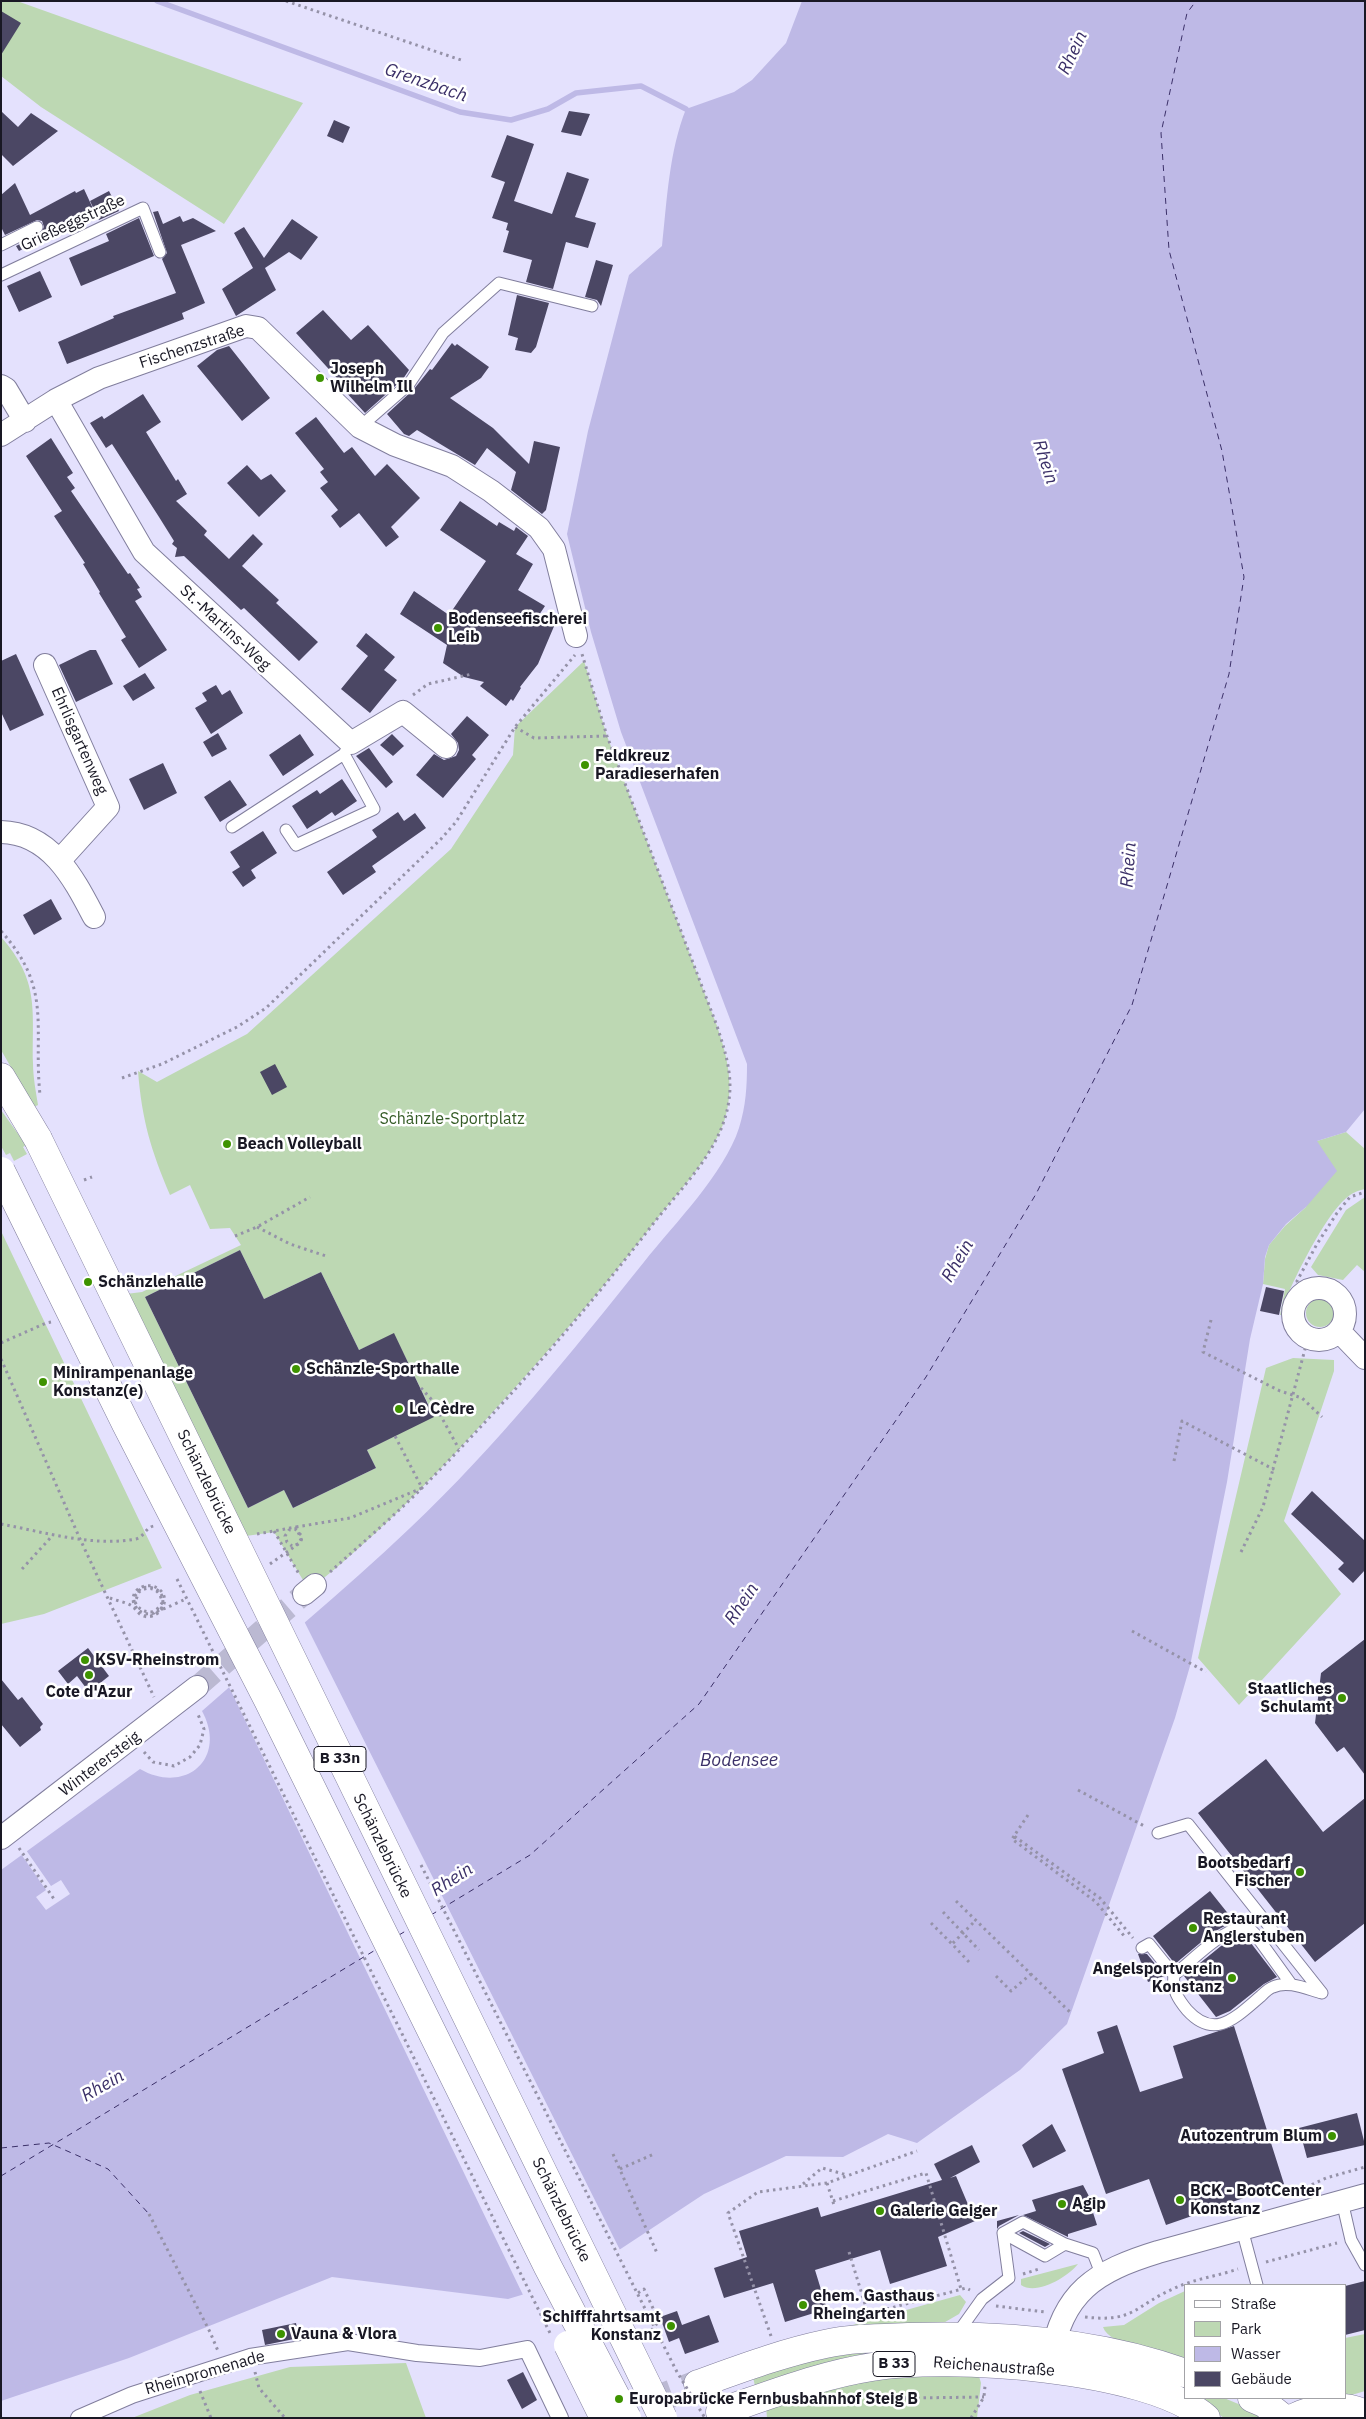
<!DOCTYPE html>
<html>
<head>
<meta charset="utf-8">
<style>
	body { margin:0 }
	#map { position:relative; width:1366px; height:2419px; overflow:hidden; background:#e4e1fd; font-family:"IBM Plex Sans",sans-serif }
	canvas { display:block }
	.frame { position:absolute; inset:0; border:2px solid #191824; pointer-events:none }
	.legend { position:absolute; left:1184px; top:2284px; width:162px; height:115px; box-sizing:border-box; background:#fff; border:1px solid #a3a3a7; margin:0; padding:6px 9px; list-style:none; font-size:15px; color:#191824 }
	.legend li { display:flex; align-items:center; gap:10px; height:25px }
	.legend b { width:25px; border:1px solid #a3a3a7 }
</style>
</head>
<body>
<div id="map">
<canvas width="1366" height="2419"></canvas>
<div class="frame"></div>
<ul class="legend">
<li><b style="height:6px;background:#fff"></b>Straße</li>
<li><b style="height:14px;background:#bdd8b3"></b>Park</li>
<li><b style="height:14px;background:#beb9e6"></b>Wasser</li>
<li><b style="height:14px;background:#4b4764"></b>Gebäude</li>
</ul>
</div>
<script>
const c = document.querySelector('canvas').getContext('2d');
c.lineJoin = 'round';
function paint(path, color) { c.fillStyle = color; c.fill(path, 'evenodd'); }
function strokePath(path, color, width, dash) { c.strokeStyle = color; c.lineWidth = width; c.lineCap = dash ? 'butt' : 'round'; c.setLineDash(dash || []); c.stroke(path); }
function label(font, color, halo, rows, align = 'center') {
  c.font = font + ' "IBM Plex Sans",sans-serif'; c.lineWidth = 5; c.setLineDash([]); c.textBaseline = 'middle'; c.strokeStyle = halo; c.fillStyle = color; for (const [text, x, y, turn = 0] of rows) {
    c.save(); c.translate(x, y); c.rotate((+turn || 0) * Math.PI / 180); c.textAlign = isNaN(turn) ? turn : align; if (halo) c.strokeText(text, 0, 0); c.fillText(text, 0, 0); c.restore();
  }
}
const green = new Path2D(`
	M1 1H17L303 103 224 224 41 107 1 76Z
	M584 661 607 736 717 1026C728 1059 735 1087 724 1122 710 1160 677 1193 653 1224 605 1286 554 1345 501 1403 441 1470 379 1535 309 1590L274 1532 246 1536 126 1294 142 1292 241 1245 230 1228 210 1229 190 1185 170 1195C151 1150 142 1121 138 1071L157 1082 247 1034 451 849 513 755 515 727ZM240 1250 264 1299 321 1272 359 1350 394 1334 434 1416 367 1450 376 1468 293 1508 284 1490 248 1508 145 1297Z
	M1 937C40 981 32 1010 33 1063 33 1077 36 1092 38 1105L34 1107 1 1050Z
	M1 1110 26 1145 23 1147 27 1154 14 1161 10 1153 6 1155 1 1146Z
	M1346 1132 1365 1149V1189C1360 1190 1354 1192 1350 1195 1329 1209 1299 1269 1289 1292 1286 1299 1286 1308 1284 1315H1280L1285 1289 1263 1284 1265 1259 1269 1245 1285 1226 1306 1207 1317 1141Z
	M1365 1197V1272L1357 1265 1343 1280 1318 1275 1311 1267 1346 1210Z
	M1 1231 162 1568 44 1614 1 1624Z
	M1306 1313a14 14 0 1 1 28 0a14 14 0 1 1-28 0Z
	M1293 1358 1334 1360V1371L1284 1521 1341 1594 1239 1705 1198 1658 1266 1368Z
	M1078 2264C1069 2276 1037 2296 1021 2285V2279Z
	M1185 2291V2362C1166 2356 1109 2346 1103 2327L1124 2325 1159 2303Z
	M960 2295 966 2302 959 2314 940 2325 820 2334Z
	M1365 2334V2391L1345 2397V2338Z
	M911 2346 755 2386 753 2377 819 2355Z
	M406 2363 426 2418H132L190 2395 290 2367Z
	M978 2373 981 2383 977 2418H767L766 2406 878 2376Z
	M1196 2398H1224L1272 2418H1224Z`);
const water = new Path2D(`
	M802 1H1365V1109L1346 1132 1317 1141 1337 1171 1306 1207 1286 1224 1269 1245 1265 1257 1263 1284 1250 1339 1227 1482 1190 1666 1175 1718 1067 2024 1020 2070 917 2143 888 2134 843 2157 786 2156 704 2194 575 2279 508 2299 332 2277 129 2358 1 2401V1870L140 1769C185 1795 228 1759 202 1711 271 1650 343 1592 410 1528 496 1447 571 1353 644 1262 675 1223 724 1174 739 1128 746 1106 747 1086 747 1064L621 732 591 632 567 534 588 431 629 275 662 246C667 200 669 152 686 109L734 92 752 80 786 43Z`);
const pier = new Path2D(`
	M303 1619 621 2252 576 2282 524 2297 228 1685Z
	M26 1850 51 1886 61 1880 70 1894 46 1910 36 1897 46 1890 21 1854Z`);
const stream = new Path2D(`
	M157 1 460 112 511 120 548 109 576 93 641 86 686 109`);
const ferry = new Path2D(`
	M431 1915 530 1855 699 1704 926 1377 1036 1194 1132 1005 1229 674 1244 577 1222 451 1169 250 1161 133 1187 13 1196 1
	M399 1935 409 1929
	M1 2148 49 2143 108 2169 149 2214
	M1 2176 377 1949`);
const building = new Path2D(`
	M1 11 21 23 1 55Z
	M1 111 18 127 31 113 58 131 13 166 1 154Z
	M569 111 590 114 581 136 561 132Z
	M334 120 350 127 343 143 327 136Z
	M507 135 534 144 514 201 552 214 567 172 589 179 575 217 596 223 588 248 566 242 553 289 526 282 532 260 503 252 509 231 506 230 508 223 492 218 505 182 491 177Z
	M15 183 30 215 75 191 76 193 84 189 95 213 19 251 16 246 40 234 44 227 42 221 37 220 5 235 1 227V195Z
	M109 191 119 211 99 220 90 201Z
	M158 211 163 224 180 216 183 222 193 218 216 231 181 245 205 303 182 313 184 319 67 364 58 342 114 318 113 316 176 293 162 259 167 253 153 212Z
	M139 218 154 256 81 286 69 258 109 241 106 234Z
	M292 219 318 237 301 260 289 252 265 268 276 290 236 316 222 289 253 268 234 233 244 227 264 258Z
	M596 260 613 265 601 306 597 300 585 297Z
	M40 271 52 297 19 312 7 286Z
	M517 295 549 303 536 347 531 353 515 350 518 338 508 335Z
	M323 310 351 340 368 325 409 370 403 379 365 413 344 390 346 388 296 333Z
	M452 343 455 346 457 344 489 367 481 378 450 398 493 428 529 464 534 441 560 447 546 510 542 514 511 490 516 472 487 448 475 465 417 430 409 436 404 434 387 414 414 389 430 369 432 370Z
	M229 346 270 398 242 421 197 366 217 350Z
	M143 394 161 422 146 432 176 481 178 479 187 494 176 501 207 531 204 535 229 559 253 534 263 544 242 566 279 600 276 603 318 642 299 661 244 608 241 610 184 556 175 557 177 548 172 544 174 541 159 517 112 444 106 448 90 423 102 416 104 419Z
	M316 417 344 453 352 447 375 476 387 464 420 498 391 527 399 537 386 547 359 513 340 528 331 516 338 510 320 488 328 482 320 472 324 469 295 433Z
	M51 438 73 473 67 477 75 488 71 491 128 574 130 573 140 588 137 589 142 597 135 601 167 650 139 668 121 640 126 637 99 593 100 592 83 564 85 563 54 516 62 511 26 456Z
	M247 465 261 480 271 474 286 491 259 517 227 483Z
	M460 501 497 526 499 522 514 531 516 527 528 536 516 554 533 564 518 590 545 606 539 615 555 624 538 664 520 687 521 688 513 701 511 699 506 706 480 686 484 682 464 677 443 663 447 645 400 614 414 591 449 615 486 561 440 530Z
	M366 633 395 657 384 670 397 680 370 713 341 689 368 656 356 646Z
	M90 650H96L113 684 76 702 59 665Z
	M16 654 44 715 10 731 1 712V661Z
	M145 673 155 688 133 701 123 686Z
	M216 685 222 695 230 690 243 713 211 734 195 708 207 701 202 693Z
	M467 716 489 735 472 755 476 759 443 798 416 775 434 754 444 760 456 756 459 750 458 743 451 734Z
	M218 733 227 749 212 757 203 742Z
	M300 734 314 755 283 776 269 755Z
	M392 734 404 746 393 756 380 745Z
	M369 748 393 782 386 788 356 756Z
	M163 763 177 793 144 810 129 779Z
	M342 779 357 801 335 816 332 812 307 829 292 806 317 790 320 794Z
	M230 780 247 805 220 822 204 797Z
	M398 812 404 821 415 813 426 828 372 866 376 872 343 895 327 872 377 837 372 830Z
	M263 831 277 853 251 870 256 878 243 887 232 872 240 867 230 852Z
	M51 899 62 919 34 935 23 915Z
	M275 1064 287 1087 272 1095 260 1072Z
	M240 1250 264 1299 321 1272 359 1350 394 1333 434 1417 367 1450 376 1468 293 1508 284 1490 248 1508 145 1297Z
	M1266 1287 1284 1291 1279 1315 1260 1311Z
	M1312 1491 1365 1541V1570L1353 1583 1338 1569 1344 1563 1291 1514Z
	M1365 1639V1775L1344 1747 1337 1752 1315 1723 1321 1673Z
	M88 1648 109 1676 89 1692 77 1676 68 1684 58 1671Z
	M1 1679 18 1700 22 1697 43 1724 40 1727 41 1730 20 1747 1 1724Z
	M1266 1759 1323 1832 1365 1798V1923L1315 1962 1198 1813Z
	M1210 1891 1234 1921 1212 1933 1175 1964 1153 1936Z
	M1244 1934 1277 1977 1264 1984 1230 2011 1216 2017 1184 1976 1221 1946Z
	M1138 1954H1147L1165 1976 1148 1982Z
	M1117 2025 1140 2092 1183 2078 1173 2046 1234 2026 1284 2184 1166 2225 1149 2179 1106 2194 1062 2069 1104 2053 1097 2032Z
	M1357 2113 1365 2145 1307 2158 1299 2128Z
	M1052 2124 1066 2151 1033 2168 1022 2145Z
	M972 2145 980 2162 950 2178 956 2176 975 2221 938 2237 947 2266 890 2284 880 2250 815 2270 827 2309 785 2322 773 2283 724 2298 714 2268 747 2257 739 2231 818 2207 821 2217 942 2180 934 2164Z
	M1083 2185 1091 2200H1089L1097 2225 1068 2234V2237L1023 2215 1036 2211 1032 2200Z
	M1019 2215 999 2226 997 2229V2221Z
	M1023 2231 1050 2244 1045 2247 1019 2233Z
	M1365 2281V2330L1345 2335V2286Z
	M677 2311 682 2325 709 2315 719 2342 685 2354 679 2338 669 2342 660 2317Z
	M296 2323 299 2338 265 2345 262 2330Z
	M523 2372 537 2400 522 2409 507 2380Z`);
const minorTunnel = new Path2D(`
	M197 1687 304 1594`);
const primaryTunnel = new Path2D(`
	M606 2418 698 2384`);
const path = new Path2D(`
	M286 1 461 60
	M413 695 428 684 472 674
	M515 727 534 738 607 736
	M1 931C53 989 33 1026 40 1095
	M122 1078 162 1064 237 1027 266 1008 441 839 456 822 515 727 575 655
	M84 1180 92 1177
	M257 1227 290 1244 326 1256
	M235 1236 257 1227 310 1197
	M1303 1294 1297 1281 1317 1244 1337 1213 1350 1197 1365 1192
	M1211 1320 1203 1352 1280 1391 1302 1398 1322 1417
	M1 1343 46 1323 51 1322
	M1 1359 80 1539 154 1697
	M421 1388 432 1400 459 1449
	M1174 1461 1182 1421 1273 1469 1308 1338
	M1 1524C44 1532 92 1547 136 1539 144 1537 146 1527 154 1526
	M296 1527 350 1518 422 1488 395 1436
	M274 1531 299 1574
	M257 1534 296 1527 301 1539 298 1544 292 1546
	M1241 1552 1263 1507 1273 1469
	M22 1569 53 1535
	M330 1572C361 1544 393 1517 422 1488 504 1405 582 1316 653 1224 678 1192 711 1160 724 1121 736 1085 728 1060 717 1026L607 736 582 654
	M110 1598C117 1601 126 1602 132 1606 136 1609 138 1614 143 1616 158 1621 172 1601 160 1590 155 1586 150 1585 145 1586 118 1592 143 1635 162 1607 166 1592 155 1585 141 1588L134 1597C133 1610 143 1616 154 1613L162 1603C161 1590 150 1584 139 1592L135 1602
	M1132 1631 1206 1672
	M144 1752 153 1762 174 1766 190 1757 200 1745 204 1729 197 1712
	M1078 1790 1146 1827
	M1028 1815 1014 1836 1100 1898 1133 1938
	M1014 1836 1012 1839 1096 1902 1125 1937
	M19 1848 54 1899
	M956 1901 1072 2014
	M943 1912 979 1950
	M931 1923 952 1944
	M969 1962 952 1944 975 1921
	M996 1976 1011 1991 1031 1974
	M613 2154 657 2253
	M620 2169 654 2154
	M827 2183 834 2205
	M803 2184 822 2168 847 2175
	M1300 2190 1326 2178 1365 2167
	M833 2201 926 2173 961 2289
	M149 2214 210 2332 218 2351
	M849 2252 868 2314
	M1266 2262 1337 2243
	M1023 2274 1039 2269
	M638 2293 644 2289 659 2321 647 2336
	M996 2306 1045 2312
	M868 2314 966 2288 970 2290
	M1085 2317C1135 2323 1135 2305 1175 2288 1194 2279 1218 2276 1238 2269
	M771 2336 728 2213 758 2192 827 2183 917 2151
	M255 2372 259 2388 285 2418
	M200 2391 211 2418
	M839 2399 984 2397
	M971 2418 984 2397 985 2386`);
const service = new Path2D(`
	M1 245 37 227
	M1 275 143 208 160 252
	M360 427 409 384 443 333 499 283 592 306
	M232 827 344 754
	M286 830 296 845 374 809 344 754 351 743
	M1158 1833 1188 1824 1322 1993C1307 1989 1288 1980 1273 1987 1269 1988 1264 1993 1261 1996 1236 2017 1215 2041 1187 2010 1178 1999 1172 1990 1174 1975 1195 1958 1219 1932 1246 1925L1255 1934 1291 1984
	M1142 1948 1149 1944 1174 1975
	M1342 2201 1351 2240 1365 2265
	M1242 2229 1257 2285
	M1003 2233 1023 2222 1065 2244 1093 2253 1102 2276
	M1003 2233 1045 2256 1065 2244
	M957 2334 982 2299 1009 2278 1003 2233`);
const pedestrian = new Path2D(`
	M79 2418 132 2395 250 2357 348 2342 417 2353 480 2358 527 2349 560 2418`);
const minor = new Path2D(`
	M1 386 6 389 25 421
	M56 400 144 552 351 743 403 712 446 747
	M1 435 56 400 99 378 246 326 258 328 360 427 395 445 452 466 491 491 539 528 554 549 576 636
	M45 665 108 807 60 860
	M1 832C51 833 74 879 94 917
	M1293 1314a26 26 0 1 1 52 0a26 26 0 1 1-52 0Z
	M1339 1331 1365 1358
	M304 1594 315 1585
	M1 1838 197 1687
	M1051 2359C1062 2292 1096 2271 1158 2252L1365 2195`);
const primary = new Path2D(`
	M1 1077 38 1139
	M698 2384C740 2369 782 2353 825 2344 852 2338 880 2338 908 2337 1001 2334 1097 2341 1185 2373
	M1252 2398 1264 2403 1283 2418
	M720 2412C770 2395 820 2375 872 2367 947 2354 1148 2367 1206 2418
	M1293 2418C1312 2408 1345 2403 1365 2414`);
const pathBridge = new Path2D(`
	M270 1564 301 1542 302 1536 295 1529 289 1530 285 1536 287 1542 292 1546
	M177 1579 550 2333
	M135 1602C145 1623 170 1605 186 1599
	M421 1865 677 2372 705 2418`);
const primaryBridge = new Path2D(`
	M38 1139 663 2418
	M1 1171 126 1424 268 1700 548 2267 627 2418
	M568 2345 604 2418`);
const markers = [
	[320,378,5,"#3e9300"],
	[438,628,5,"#3e9300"],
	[585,765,5,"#3e9300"],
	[227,1144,5,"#3e9300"],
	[88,1282,5,"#3e9300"],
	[296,1369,5,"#3e9300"],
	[43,1382,5,"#3e9300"],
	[399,1409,5,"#3e9300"],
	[85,1660,5,"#3e9300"],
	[89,1675,5,"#3e9300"],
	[1342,1698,5,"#3e9300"],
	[1300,1872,5,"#3e9300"],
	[1193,1928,5,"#3e9300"],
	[1232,1978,5,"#3e9300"],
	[1332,2136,5,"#3e9300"],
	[1180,2200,5,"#3e9300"],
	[1062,2204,5,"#3e9300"],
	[880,2211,5,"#3e9300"],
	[803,2305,5,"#3e9300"],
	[671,2326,5,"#3e9300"],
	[281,2334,5,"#3e9300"],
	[619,2399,5,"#3e9300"]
];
const shields = [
	[340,1759,52],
	[894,2364,42]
];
const shieldNames = [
	["B 33n",340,1759],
	["B 33",894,2364]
];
const streetNames = [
	["Grießeggstraße",73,223,-25],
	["Fischenzstraße",192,347,-18],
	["St.-Martins-Weg",225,628,43],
	["Ehrlisgartenweg",79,741,66],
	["Schänzlebrücke",206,1482,64],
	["Winterersteig",100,1764,-37],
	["Schänzlebrücke",382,1846,64],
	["Schänzlebrücke",561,2210,64],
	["Reichenaustraße",994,2367,4],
	["Rheinpromenade",205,2373,-16]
];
const poiNames = [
	["Joseph",330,369],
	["Wilhelm Ill",330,387],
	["Bodenseefischerei",448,619],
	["Leib",448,637],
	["Feldkreuz",595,756],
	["Paradieserhafen",595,774],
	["Beach Volleyball",237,1144],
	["Schänzlehalle",98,1282],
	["Schänzle-Sporthalle",306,1369],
	["Minirampenanlage",53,1373],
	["Konstanz(e)",53,1391],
	["Le Cèdre",409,1409],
	["KSV-Rheinstrom",95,1660],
	["Staatliches",1332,1689,"right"],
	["Schulamt",1332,1707,"right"],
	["Cote d'Azur",89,1692,"center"],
	["Bootsbedarf",1290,1863,"right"],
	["Fischer",1290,1881,"right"],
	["Restaurant",1203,1919],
	["Anglerstuben",1203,1937],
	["Angelsportverein",1222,1969,"right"],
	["Konstanz",1222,1987,"right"],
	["Autozentrum Blum",1322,2136,"right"],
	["BCK - BootCenter",1190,2191],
	["Konstanz",1190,2209],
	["Agip",1072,2204],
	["Galerie Geiger",890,2211],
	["ehem. Gasthaus",813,2296],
	["Rheingarten",813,2314],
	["Schifffahrtsamt",661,2317,"right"],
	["Konstanz",661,2335,"right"],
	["Vauna & Vlora",291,2334],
	["Europabrücke Fernbusbahnhof Steig B",629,2399]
];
const parkNames = [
	["Schänzle-Sportplatz",452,1119]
];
const waterNames = [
	["Rhein",1073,53,-65],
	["Grenzbach",426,83,19],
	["Rhein",1045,462,72],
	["Rhein",1129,865,-86],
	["Rhein",958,1261,-60],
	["Rhein",742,1604,-56],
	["Bodensee",739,1761],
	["Rhein",452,1880,-33],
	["Rhein",103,2086,-30]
];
paint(green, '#bdd8b3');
paint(water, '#beb9e6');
paint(pier, '#e4e1fd');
strokePath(stream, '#beb9e6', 5.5);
strokePath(ferry, '#3b3068', 1, [6, 5]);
paint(building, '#4b4764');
strokePath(minorTunnel, '#bbb9d2', 22, [22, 11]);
strokePath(primaryTunnel, '#bbb9d2', 28, [28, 14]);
strokePath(service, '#817e9d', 13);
strokePath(pedestrian, '#817e9d', 18);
strokePath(minor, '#817e9d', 24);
strokePath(primary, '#817e9d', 29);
strokePath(path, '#9592a8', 3, [2.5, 4]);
strokePath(service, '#fff', 11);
strokePath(pedestrian, '#fff', 16);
strokePath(minor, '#fff', 22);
strokePath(primary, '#fff', 28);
strokePath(primaryBridge, '#817e9d', 29, []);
strokePath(pathBridge, '#9592a8', 3, [2.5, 4]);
strokePath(primaryBridge, '#fff', 28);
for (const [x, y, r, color] of markers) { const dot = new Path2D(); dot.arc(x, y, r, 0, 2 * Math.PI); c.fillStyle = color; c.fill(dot); strokePath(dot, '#fff', 2); }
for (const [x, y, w] of shields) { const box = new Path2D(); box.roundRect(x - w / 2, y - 12.5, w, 25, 4); c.fillStyle = '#fff'; c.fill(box); strokePath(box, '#191824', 1); }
label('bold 15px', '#191824', null, shieldNames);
label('16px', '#191824', '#fff', streetNames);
label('bold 16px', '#191824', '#fff', poiNames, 'left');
label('16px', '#345b25', '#fff', parkNames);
label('italic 18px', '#3b3068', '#fff', waterNames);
</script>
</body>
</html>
